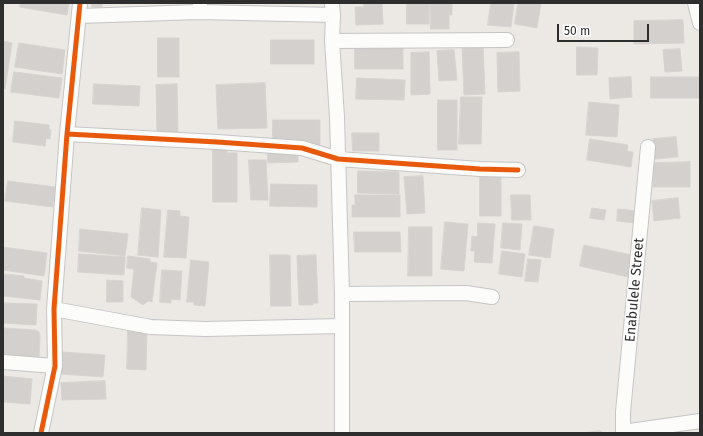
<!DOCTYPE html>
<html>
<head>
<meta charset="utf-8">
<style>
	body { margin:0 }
	#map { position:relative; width:703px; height:436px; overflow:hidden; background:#ece8e4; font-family:"Fira Sans",sans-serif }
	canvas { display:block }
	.frame { position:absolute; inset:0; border:4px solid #2e2e2e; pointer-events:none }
	.scale { position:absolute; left:557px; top:24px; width:92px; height:18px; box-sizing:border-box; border:2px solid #2e2e2e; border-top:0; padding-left:5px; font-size:12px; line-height:14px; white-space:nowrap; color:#2e2e2e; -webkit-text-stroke:3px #fff; paint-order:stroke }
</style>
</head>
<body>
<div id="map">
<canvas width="703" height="436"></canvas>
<div class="frame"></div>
<div class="scale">50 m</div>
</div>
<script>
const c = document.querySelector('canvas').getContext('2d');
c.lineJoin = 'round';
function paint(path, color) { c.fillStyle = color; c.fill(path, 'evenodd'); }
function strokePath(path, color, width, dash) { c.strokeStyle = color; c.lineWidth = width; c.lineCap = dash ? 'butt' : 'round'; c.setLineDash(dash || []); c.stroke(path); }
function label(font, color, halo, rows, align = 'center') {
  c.font = font + ' "Fira Sans",sans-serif'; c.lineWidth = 3; c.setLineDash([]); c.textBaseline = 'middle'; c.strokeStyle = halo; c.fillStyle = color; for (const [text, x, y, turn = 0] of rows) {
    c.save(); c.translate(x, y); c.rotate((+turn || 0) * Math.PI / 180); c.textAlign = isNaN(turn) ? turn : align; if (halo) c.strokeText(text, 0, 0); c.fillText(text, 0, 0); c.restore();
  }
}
const building = new Path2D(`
	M21 3H69L67 15 20 7Z
	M92 3H102V7H92Z
	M363 3H382L383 24 356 25 355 7H364Z
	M407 3H429V24H407Z
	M430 3H452V15H449V29H431Z
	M491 3H514L511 27 488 25Z
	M518 3H541L537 28 515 24Z
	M683 20 684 43 634 44V21Z
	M158 38H179V77H158Z
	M271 40H314V64H271Z
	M3 41 12 43 5 89 3 88Z
	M19 43 65 50 62 74 15 67Z
	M483 44 485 94 464 95 462 45Z
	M355 45 403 46V69H355Z
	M577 47 598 48 597 75H577Z
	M680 49 682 71 665 72 663 50Z
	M454 50 457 80 439 81 437 51Z
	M429 52 430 94 411 95V53Z
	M519 52 520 91 498 92 497 53Z
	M14 72 62 78 59 98 11 92Z
	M631 77 632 97 610 99 609 78Z
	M651 77H700V98H651Z
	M357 78 405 80 404 100 356 99Z
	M265 83 267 128 218 129 216 85Z
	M94 84 140 86 139 106 93 104Z
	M177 84 178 133 157 135 156 85Z
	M461 97H482L481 144H459Z
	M438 100H457V150H438Z
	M589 102 619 105 617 137 586 135Z
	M273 120H320V145H273Z
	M15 121 49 125V130H51L50 139 46 138 45 146 13 142Z
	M352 133H379V151H353Z
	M676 137 678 157 655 159 653 139Z
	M590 139 628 145 627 151 633 152 631 167 587 160Z
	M213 149H227V153H237V202H213Z
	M268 151H298V162L268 163Z
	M249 160H266L268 200H251Z
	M690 162V187H653V163Z
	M480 169H501V216H480Z
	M358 171 399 172V194L358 193Z
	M423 176 425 213 407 214 404 177Z
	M8 181 55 187 54 193H57L56 202H53V207L5 201Z
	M271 184 317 185V207L270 206Z
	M355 195H400V217H352V205H355Z
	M511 195H530L531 220H512Z
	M678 198 680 218 654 221 652 201Z
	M142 208 161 210 158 257 138 255Z
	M592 208 606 210 604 220 590 218Z
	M618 209 637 211 636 223 617 221Z
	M168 210 180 211V216L189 217 186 258 164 257Z
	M445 222 468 224 464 271 441 269Z
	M478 223 495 224 492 263 474 262 475 251H471L472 236 477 237Z
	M503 223 522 224 520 250 501 248Z
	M534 226 554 229 550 258 529 255Z
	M409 227H432V276H408Z
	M80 229 128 234 125 256 79 251Z
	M354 232H400L401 252H355Z
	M584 245 632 255 628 277 580 266Z
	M3 247 47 253 44 276 3 270Z
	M502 251 525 254 522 277 499 274Z
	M79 254 125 257 124 275 78 272Z
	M270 255H290L291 306H271Z
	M316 255 318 303H313V305H299L297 256Z
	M128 256 150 259V262L157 263 152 302 148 301 143 305 131 297 134 269 127 268Z
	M528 259 541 260 538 282 525 281Z
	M191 260 209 262 205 306 194 305V302H187Z
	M162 270 182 271 180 300 171 299V303L160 302Z
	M4 274 24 276V278L42 281 40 300 3 296V276Z
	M107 280 123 281V302H107Z
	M3 303 37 304 36 325 3 323Z
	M3 328 35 330 39 332 40 336 39 359 3 357Z
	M128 328 147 329 146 370 127 369Z
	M62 352 105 355 103 377 61 374Z
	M3 376 32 379 30 404 3 402Z
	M105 381 106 399 62 400 61 383Z
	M601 431 602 433H580Z`);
const street = new Path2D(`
	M200 3 199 12 333 15
	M332 3 333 15 332 41 337 117 342 294V433
	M695 3 700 23
	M79 16 199 12
	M332 41 507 40
	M67 134 217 142 302 148 338 159 480 169 518 170
	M342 294 466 293 492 297
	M54 309 151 327 205 329 342 326
	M3 362 55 366
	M623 432 700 421
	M41 433 55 366 54 309 67 134 80 3
	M623 433V412L648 147`);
const cycleway = new Path2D(`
	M67 134 217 142 302 148 338 159 480 169 518 170
	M41 433 55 366 54 309 67 134 80 3`);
const streetNames = [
	["Enabulele Street",635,290,-85]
];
paint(building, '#d3d0cd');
strokePath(building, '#d7d3cf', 1);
strokePath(street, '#c6c5c5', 16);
strokePath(street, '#fcfcfb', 14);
strokePath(cycleway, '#e8590c', 5);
label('14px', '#2e2e2e', '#fff', streetNames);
</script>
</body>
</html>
